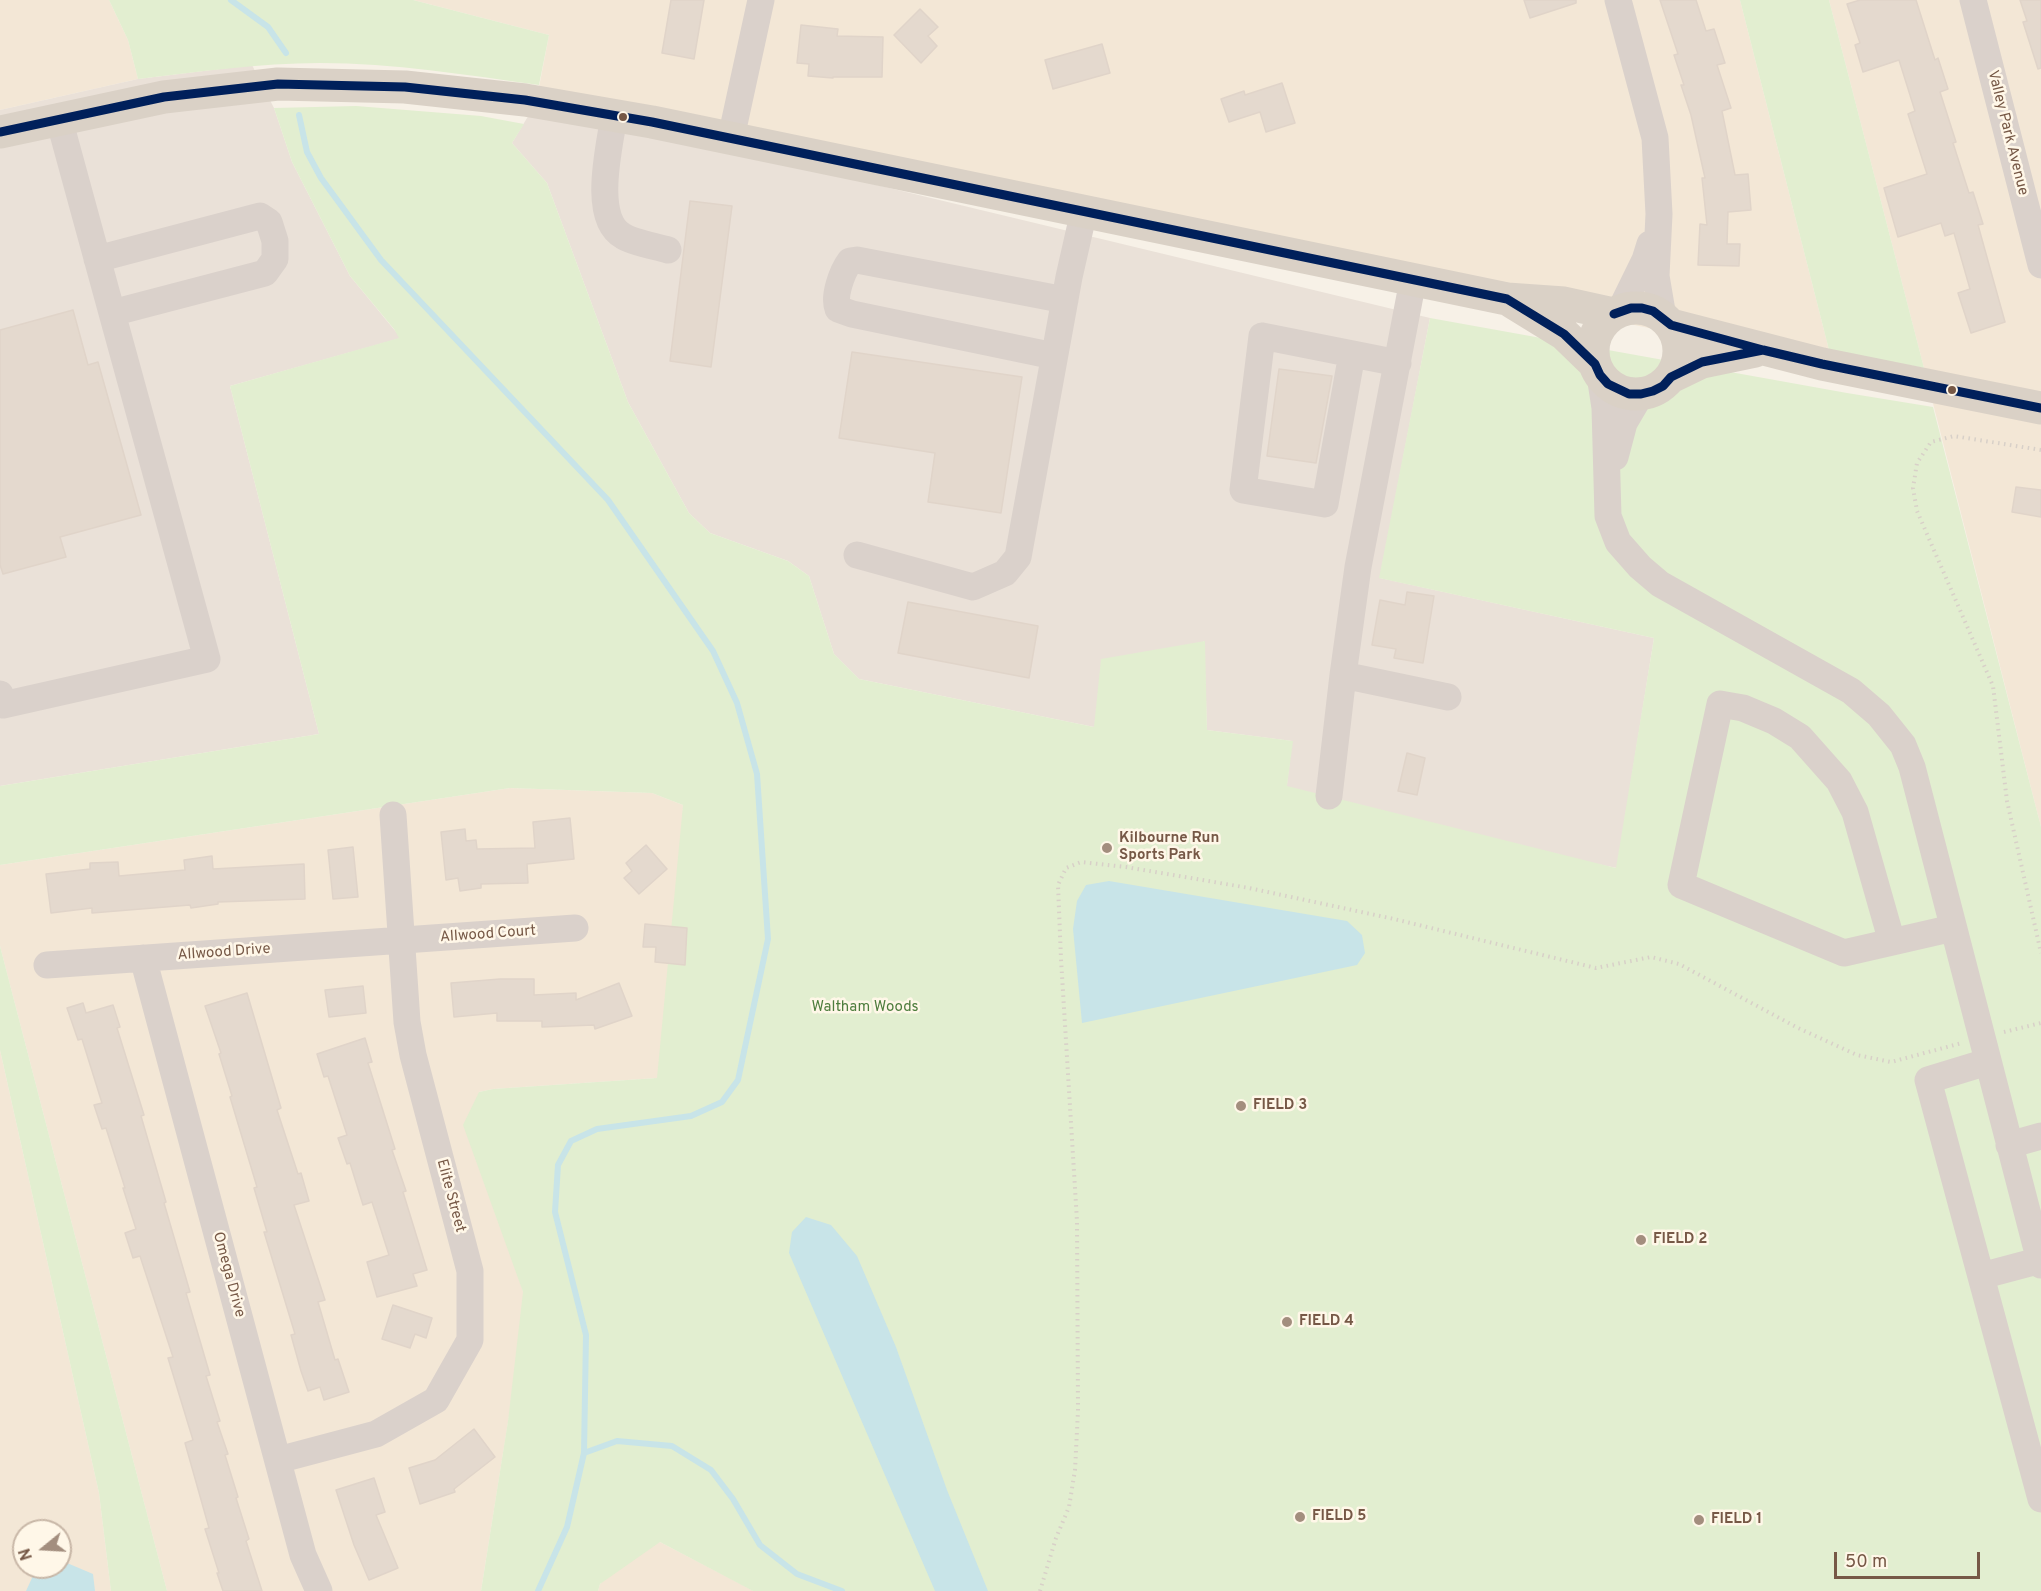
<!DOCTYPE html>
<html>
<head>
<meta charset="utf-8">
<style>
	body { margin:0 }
	#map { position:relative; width:2041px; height:1591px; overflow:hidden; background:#f7f1e7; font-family:Overpass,sans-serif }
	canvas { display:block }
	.north { position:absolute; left:12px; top:1519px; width:60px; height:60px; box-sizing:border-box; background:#fff7e8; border:2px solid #c8b7a7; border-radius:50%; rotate:252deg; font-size:16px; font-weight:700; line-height:24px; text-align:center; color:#765846 }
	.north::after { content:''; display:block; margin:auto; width:21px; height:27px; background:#a38e7e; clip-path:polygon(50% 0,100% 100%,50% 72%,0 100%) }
	.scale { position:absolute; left:1834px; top:1552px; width:146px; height:27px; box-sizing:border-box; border:3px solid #765846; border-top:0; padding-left:8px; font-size:18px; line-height:21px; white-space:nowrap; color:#765846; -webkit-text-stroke:4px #fff7e8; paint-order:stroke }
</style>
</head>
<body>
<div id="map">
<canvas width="2041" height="1591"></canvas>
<div class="north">N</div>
<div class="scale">50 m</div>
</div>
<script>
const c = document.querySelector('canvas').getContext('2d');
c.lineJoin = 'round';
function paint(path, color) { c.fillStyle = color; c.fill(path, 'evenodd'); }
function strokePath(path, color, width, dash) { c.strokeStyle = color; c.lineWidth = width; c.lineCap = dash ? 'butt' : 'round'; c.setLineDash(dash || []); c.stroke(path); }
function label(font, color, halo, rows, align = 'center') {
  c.font = font + ' Overpass,sans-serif'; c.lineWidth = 5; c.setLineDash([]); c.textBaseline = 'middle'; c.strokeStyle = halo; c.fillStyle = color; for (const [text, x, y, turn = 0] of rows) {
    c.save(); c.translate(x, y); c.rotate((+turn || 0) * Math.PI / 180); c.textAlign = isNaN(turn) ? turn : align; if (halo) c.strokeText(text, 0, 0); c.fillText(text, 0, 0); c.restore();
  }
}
const residential = new Path2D(`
	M0 0H109L128 40 138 79 0 110Z
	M413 0H1740L1829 350 1669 332 536 103 549 35Z
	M1829 0H2041V827L1924 368Z
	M510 788 652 793 683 805 680 1060 657 1078 493 1089 479 1092 523 1292 524 1322 481 1591H167L0 946V865Z
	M0 1050 99 1493 111 1591H0ZM24 1531H60V1567H24Z
	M660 1542 754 1591H598L600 1584 633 1553Z`);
const industrial = new Path2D(`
	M252 65 274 108 292 162 350 276 401 338 230 386 319 734 0 786V110L138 79Z
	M536 103 1430 318 1380 578 1654 638 1617 868 1285 802 1292 741 1207 730 1204 641 1094 727 859 679 834 654 809 576 788 561 710 533 689 513 628 402 547 183 512 143Z`);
const green = new Path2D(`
	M109 0H413L549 35 539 85C467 75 393 63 320 63 259 63 199 72 138 79L128 40Z
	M1740 0H1829L1924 368 1829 350Z
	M356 106 481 116 524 124 512 143 547 183 628 402 689 513 710 533 788 561 809 576 834 654 859 679 1094 727 1101 659 1205 641 1207 730 1293 741 1287 786 1616 868 1654 638 1379 578 1430 318 1847 393 1933 407 2041 827V1591H753L660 1542 600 1584 598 1591H481L508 1421 523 1292 463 1125 479 1092 493 1089 657 1078 683 805 652 793 510 788 0 865V786L319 734 230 386 399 338 394 329 350 276 292 162 274 108Z
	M0 946 167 1591H111L99 1493 0 1050Z`);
const water = new Path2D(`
	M1109 881 1347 921 1362 935 1365 953 1357 965 1082 1023 1073 929 1077 901 1086 885Z
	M806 1217 831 1225 857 1256 896 1347 947 1490 988 1591H935L789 1253 792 1232Z
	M60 1560 93 1574 95 1591H26L37 1567H60Z`);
const stream = new Path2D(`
	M231 0 268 27 286 53
	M299 115 307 152 321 178 381 260 608 500 713 651 737 703 757 774 768 939 738 1080 722 1102 691 1116 597 1129 571 1141 558 1165 555 1212 586 1335 584 1453 567 1527 538 1591
	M584 1453 617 1441 672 1446 711 1470 733 1499 760 1545 797 1574 842 1591`);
const building = new Path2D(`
	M671 0H704L694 59 662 53Z
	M1524 0H1576V3L1530 18Z
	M1660 0H1696L1706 31 1714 29 1725 63 1717 65 1731 108 1722 111 1735 175 1748 174 1751 210 1728 212 1727 244H1740L1739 266 1698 265 1700 224 1707 225 1702 178H1705L1691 115 1681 85H1684L1674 55 1678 54Z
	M1860 0H1916L1935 60 1938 58 1948 89 1940 92 1956 142 1953 143 1969 193 1973 192 1983 224 1978 225 2005 322 1971 333 1958 293 1970 289 1954 233 1945 236 1941 223 1898 237 1884 188 1927 174 1908 114 1915 111 1899 60 1863 72 1855 45 1860 43 1847 4Z
	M2020 0H2041V68L2038 69 2023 22 2027 21Z
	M920 9 938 27 928 36 937 46 921 63 894 35Z
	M801 25 838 29 837 36 883 37 882 77H833V78L808 76 809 64 797 63Z
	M1102 44 1110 73 1053 89 1045 60Z
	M1282 83 1295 123 1266 132 1260 112 1229 122 1221 99 1244 91 1245 95Z
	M690 201 732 206 711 367 670 361Z
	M73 310 88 365 98 362 141 515 60 537 66 557 3 574 0 565V330Z
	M852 352 1022 377 1001 513 928 502 935 453 839 438Z
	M1279 369 1332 376 1316 463 1267 456Z
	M2016 487 2041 490V517L2012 512Z
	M1407 592 1434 596 1423 663 1394 658 1396 649 1372 645 1380 600 1405 605Z
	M908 602 1038 626 1029 678 898 653Z
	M1407 753 1425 758 1417 795 1398 791Z
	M570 818 574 859 527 864 528 883 481 884V888L460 891 458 878 446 880 441 832 465 829 466 841 476 840 477 849 535 848 533 822Z
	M646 845 667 869 639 894 624 878 632 871 626 863Z
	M353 847 358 897 333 899 328 850Z
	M212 856 213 869 304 864 305 899 218 902V904L191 908 190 905 92 913V908L51 913 46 874 90 869V863L118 862 119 876 185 870 184 860Z
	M645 924 687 928 685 965 655 962 656 947H643Z
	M500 979H534V995L576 993V1000L619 983 632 1016 595 1029 594 1025 542 1027V1021H497V1013L454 1017 451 983Z
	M363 986 366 1013 329 1017 325 990Z
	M247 993 281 1108 277 1110 298 1174 301 1173 309 1201 294 1205 325 1300 318 1302 335 1360 338 1359 349 1392 324 1400 320 1387 308 1391 301 1371 291 1335 295 1334 264 1232H267L254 1188 257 1187 230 1097 232 1096 219 1054 221 1053 205 1006Z
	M83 1003 86 1013 113 1005 120 1027 117 1028 144 1115 141 1116 166 1202 164 1203 190 1292 186 1293 210 1375 206 1376 220 1421 217 1422 228 1454 225 1455 238 1497 236 1498 249 1539 246 1541 262 1591H223L217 1573H219L205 1529 209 1528 185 1443 193 1440 168 1358 173 1357 140 1256 133 1258 125 1233 136 1229 123 1188H125L106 1128 102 1129 94 1105 102 1103 82 1039 78 1040 67 1008Z
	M365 1038 372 1062 368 1063 395 1149 392 1150 406 1191 403 1192 427 1270 413 1274 417 1286 377 1297 367 1262 389 1255 372 1202 363 1205 350 1163 347 1164 338 1138 347 1135 328 1076 324 1077 317 1054Z
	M393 1305 432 1318 426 1338 415 1334 410 1348 382 1339Z
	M474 1429 495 1457 454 1489 455 1492 420 1504 409 1468 435 1460Z
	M374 1478 385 1512 376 1515 398 1568 369 1580 354 1545 336 1490Z`);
const path = new Path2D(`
	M2041 450 1954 436 1931 442 1917 463 1913 488 1917 511 1993 686 2007 801 2041 953
	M2004 1032 2041 1023
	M1040 1591 1056 1538 1069 1507 1075 1470 1078 1411 1077 1221 1061 959 1058 885 1066 868 1081 862 1126 867 1249 888 1394 919 1596 968 1651 957 1679 964 1798 1028 1857 1055 1891 1062 1962 1043`);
const minor = new Path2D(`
	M1618 0 1655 138 1659 214 1656 276 1663 317
	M1973 0 2041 265
	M614 116C610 145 591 218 623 236 634 243 655 246 668 250
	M59 119 112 313 265 273 275 259V241L269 222 260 216 97 259
	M731 138 761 0
	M1413 280 1358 567 1343 675 1448 697
	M1620 311 1645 260 1650 244
	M1352 354 1325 504 1243 490 1262 336 1398 363
	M1054 356 852 314 838 309C833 296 842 272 850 261L857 260 1065 300
	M1600 375 1605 408 1608 516 1618 542 1640 567 1660 584 1851 691 1879 715 1903 745 1912 767 2041 1265
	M1615 457 1624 423 1641 394
	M857 555 973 587 1005 573 1018 557 1069 277 1084 211
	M0 694 3 705 207 659 112 313
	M1329 796 1343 675
	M1892 942 1855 812 1839 781 1800 737 1774 721 1743 708 1720 704 1681 885 1844 953 1953 928
	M143 958 303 1555 319 1591
	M47 965 575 928
	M1987 1062 1928 1080 2041 1499
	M2009 1145 2041 1136
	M1981 1276 2041 1260
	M278 1460 376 1434 436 1400 470 1340V1271L413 1055 407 1022 393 815`);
const major = new Path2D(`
	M0 132 164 97 278 84 405 87 525 100 652 122 1507 299 1564 303 1614 314
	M1512 302 1564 334 1595 364
	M1593 351a43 43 0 1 1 86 0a43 43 0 1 1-86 0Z
	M1671 325 1822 364 2041 408
	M1671 377 1702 362 1755 351`);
const bus1 = new Path2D(`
	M0 132 164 97 278 84 405 87 525 100 652 122 1507 299 1564 334 1595 364 1600 375 1608 384 1629 394H1641L1653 391 1663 386 1671 377 1702 362 1763 350
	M1614 314 1631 308H1642L1653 311 1671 325 1763 350 1822 364 2041 408`);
const markers = [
	[623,117,5,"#765846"],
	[1952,390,5,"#765846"],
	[1107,848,6,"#a38e7e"],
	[1241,1106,6,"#a38e7e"],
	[1641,1240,6,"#a38e7e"],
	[1287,1322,6,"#a38e7e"],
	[1300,1517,6,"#a38e7e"],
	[1699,1520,6,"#a38e7e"]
];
const streetNames = [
	["Valley Park Avenue",2007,133,76],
	["Allwood Court",488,935,-4],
	["Allwood Drive",224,953,-4],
	["Elite Street",450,1196,75],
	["Omega Drive",228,1275,75]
];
const poiNames = [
	["Kilbourne Run",1119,839],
	["Sports Park",1119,856],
	["FIELD 3",1253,1106],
	["FIELD 2",1653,1240],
	["FIELD 4",1299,1322],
	["FIELD 5",1312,1517],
	["FIELD 1",1711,1520]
];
const parkNames = [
	["Waltham Woods",865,1008]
];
paint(residential, '#f3e7d6');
paint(industrial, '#eae1d8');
paint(green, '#e2eed0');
paint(water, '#c8e4e8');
strokePath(stream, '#c8e4e8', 6);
paint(building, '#e4d9ce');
strokePath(building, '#e0d4c9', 1.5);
strokePath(path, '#d8d0c8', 4, [1.5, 4.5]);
strokePath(minor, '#dad1cb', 27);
strokePath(major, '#dad1c6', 33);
strokePath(bus1, '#00205b', 9);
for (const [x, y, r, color] of markers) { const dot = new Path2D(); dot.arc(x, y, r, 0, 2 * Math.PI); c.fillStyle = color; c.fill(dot); strokePath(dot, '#fff7e8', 2); }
label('15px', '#765846', '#fff7e8', streetNames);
label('bold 15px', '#765846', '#fff7e8', poiNames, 'left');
label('15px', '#4e7d3d', '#fff7e8', parkNames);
</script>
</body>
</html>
